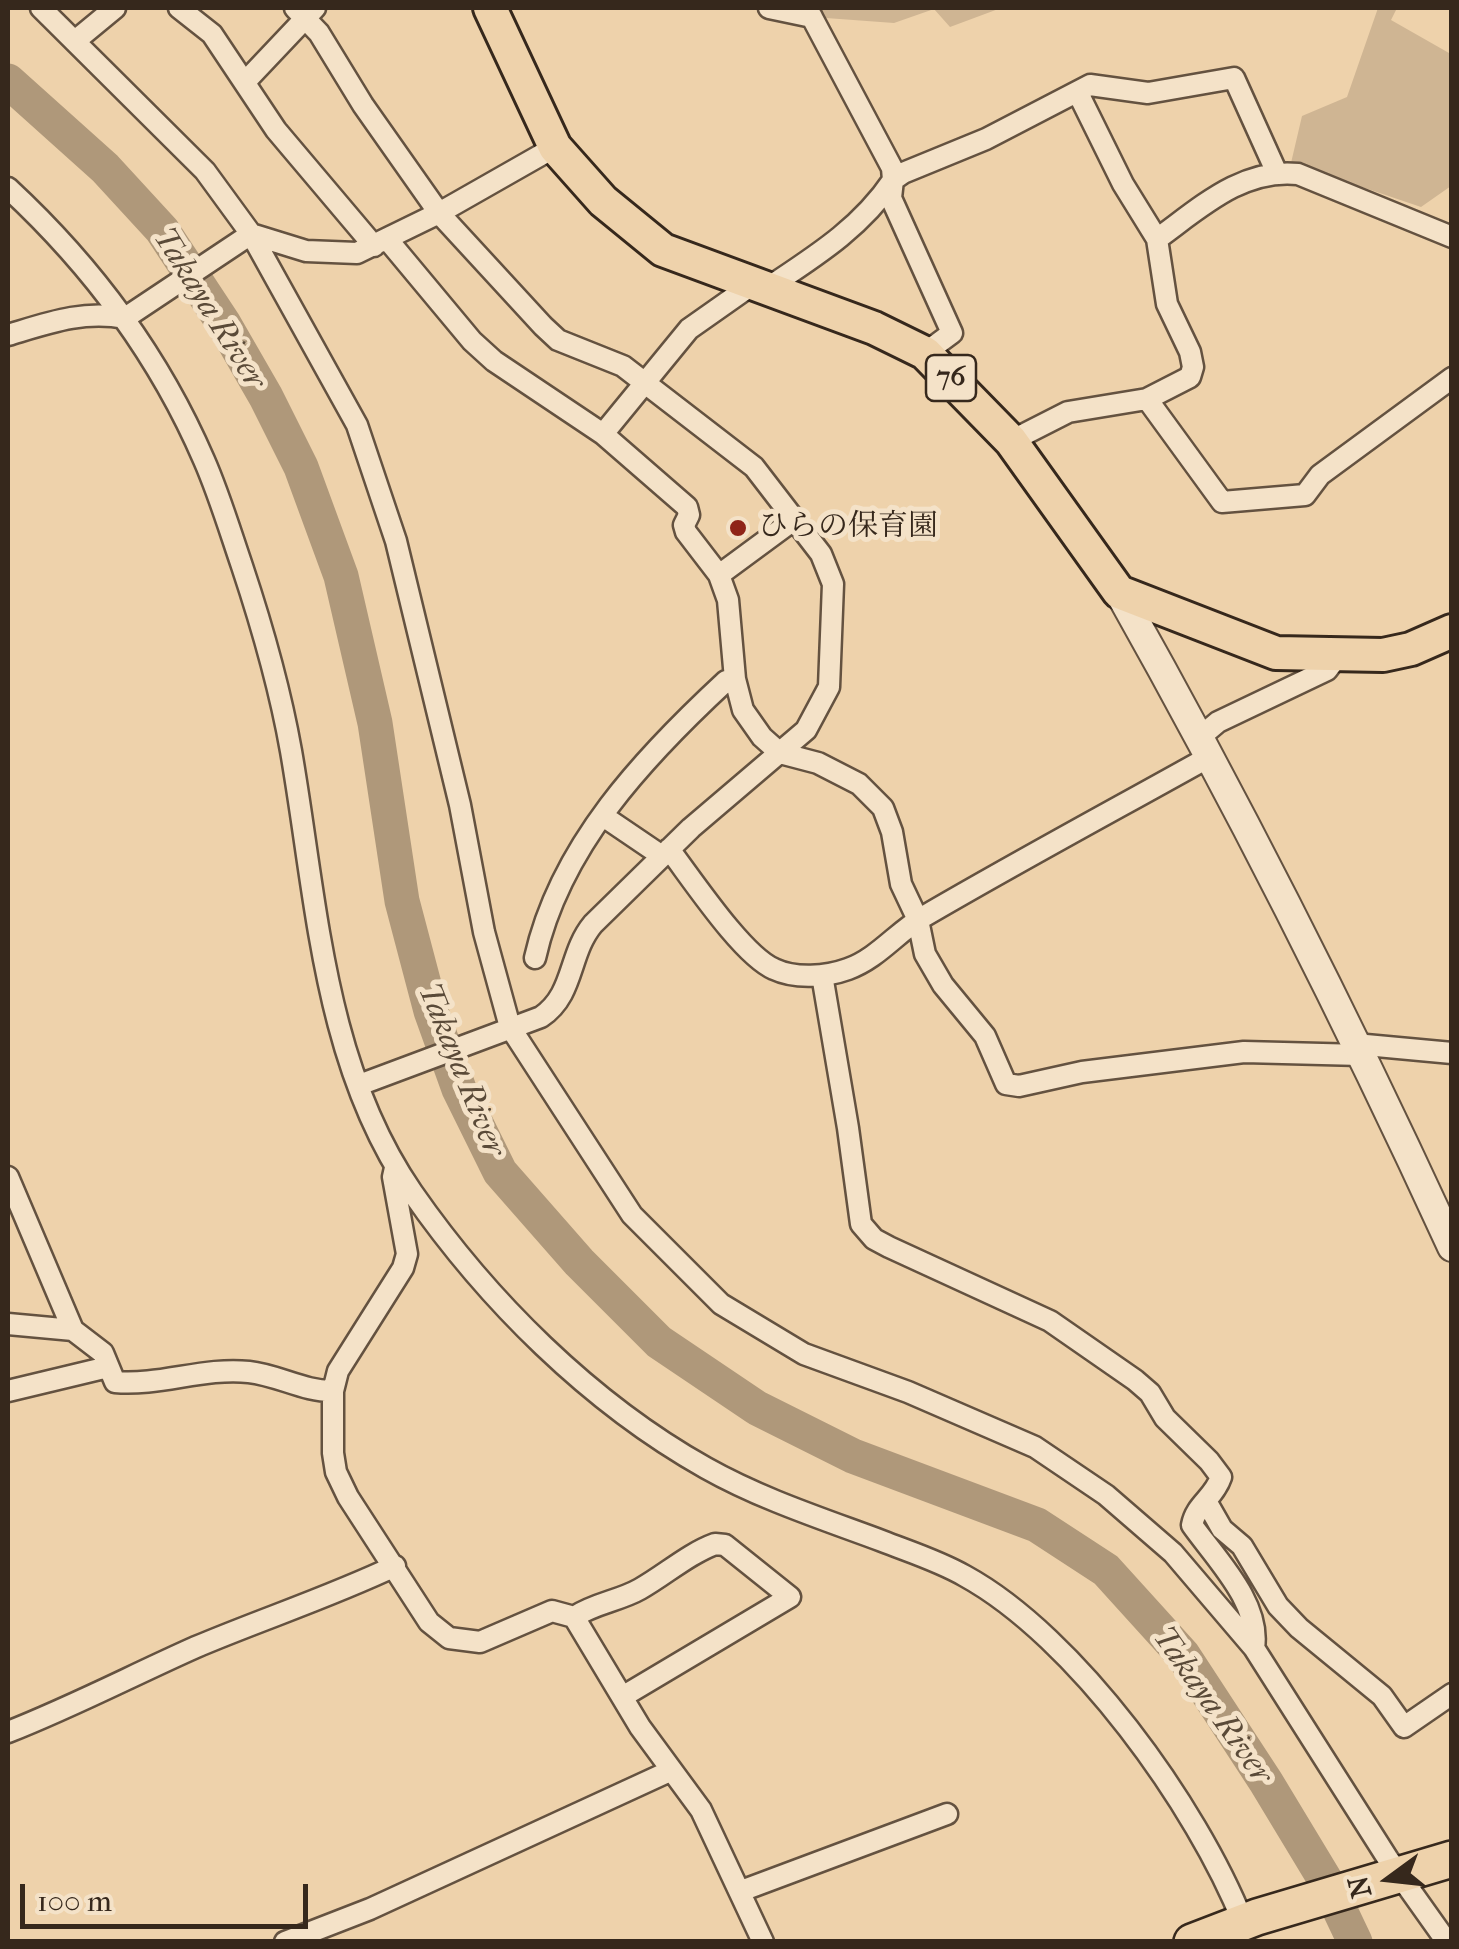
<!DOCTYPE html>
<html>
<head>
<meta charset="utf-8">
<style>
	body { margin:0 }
	#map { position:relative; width:1459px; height:1949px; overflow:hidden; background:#eed2ab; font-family:"IM FELL French Canon",serif }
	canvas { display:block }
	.frame { position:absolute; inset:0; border:10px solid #36281c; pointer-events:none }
	.north { position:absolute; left:1339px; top:1829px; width:100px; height:100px; -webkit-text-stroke:8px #f4e2c8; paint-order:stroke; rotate:255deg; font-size:28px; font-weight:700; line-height:40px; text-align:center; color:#36281c }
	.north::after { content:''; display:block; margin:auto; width:35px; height:45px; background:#36281c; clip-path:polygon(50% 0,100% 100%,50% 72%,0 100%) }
	.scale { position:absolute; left:20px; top:1884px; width:288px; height:45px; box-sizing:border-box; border:5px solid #36281c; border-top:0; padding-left:12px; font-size:30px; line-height:35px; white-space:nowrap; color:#36281c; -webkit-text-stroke:8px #f4e2c8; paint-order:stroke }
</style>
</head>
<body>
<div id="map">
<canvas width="1459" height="1949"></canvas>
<div class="frame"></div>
<div class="north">N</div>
<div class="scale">100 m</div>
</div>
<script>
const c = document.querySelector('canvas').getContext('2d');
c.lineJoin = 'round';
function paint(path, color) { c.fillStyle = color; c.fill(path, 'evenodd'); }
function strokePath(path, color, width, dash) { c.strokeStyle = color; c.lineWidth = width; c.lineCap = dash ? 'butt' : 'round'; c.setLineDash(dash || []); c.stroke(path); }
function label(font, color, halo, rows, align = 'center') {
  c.font = font + ' "IM FELL French Canon","Noto Serif JP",serif'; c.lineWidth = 10; c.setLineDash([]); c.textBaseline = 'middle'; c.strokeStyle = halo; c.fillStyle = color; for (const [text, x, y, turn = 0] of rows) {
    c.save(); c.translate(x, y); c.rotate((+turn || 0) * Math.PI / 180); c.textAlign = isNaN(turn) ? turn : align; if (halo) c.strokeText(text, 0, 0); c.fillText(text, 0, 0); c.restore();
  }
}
const green = new Path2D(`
	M820 8H1001L950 27 934 9 894 23 826 18Z
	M1378 8H1397L1391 20 1449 53 1451 50V186L1421 207 1291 163 1302 116 1347 97Z`);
const river = new Path2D(`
	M8 81 105 168 162 230 224 324 266 397 301 467 341 576 375 723 402 901 431 1011 459 1089 500 1172 579 1262 659 1342 757 1408 853 1456 1037 1525 1106 1570 1183 1655 1266 1782 1327 1883 1355 1942`);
const minor = new Path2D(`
	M41 8 205 171 251 234 357 425 396 541 460 805 484 932 510 1027 632 1215 721 1304 804 1354 908 1392 1035 1447 1106 1495 1173 1553 1254 1648 1388 1859 1447 1942
	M179 8 212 34 276 130 374 246
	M295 8 319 33 363 105 439 213 543 326 558 340 623 366 754 467 821 554 833 584 829 687 806 730 691 828 593 924C568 954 575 994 541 1017L359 1085
	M769 8 812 17
	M807 8 892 168 893 180 903 173 986 139 1090 85 1148 93 1234 78 1276 171
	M75 41 115 8
	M245 82 315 8
	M8 188C90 264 159 356 204 460 219 494 230 531 242 566 262 626 280 689 291 751 317 900 323 1063 412 1192 487 1300 590 1403 706 1468 761 1499 823 1519 882 1541 910 1552 939 1561 965 1576 1076 1637 1197 1806 1243 1922
	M387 239 472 341 494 361 603 434 687 507 689 515 684 525 686 532 719 575 728 600 735 679 743 710 762 737 780 753 818 763 859 784 883 808 892 832 901 884 918 920 925 954 943 985 985 1036 1006 1084 1019 1086 1082 1072 1244 1052 1361 1055
	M1157 239C1200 208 1242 168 1298 174L1452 237
	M766 289C814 257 860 229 893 180L891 198 952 333 925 353
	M8 335C48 323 83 310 125 318L251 234 306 251 357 253 439 213 555 147
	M1147 399 1222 502 1305 495 1320 475 1452 378
	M603 434 689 329 753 284
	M1011 441 1068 412 1147 399 1190 377 1193 367 1190 352 1167 304 1157 239 1123 184 1078 93
	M719 575 795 519
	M1199 738 1218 722 1327 670 1337 657
	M603 816 662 856
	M669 849C692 879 742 955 774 969 795 979 826 977 848 969 878 958 896 933 923 917 1017 862 1114 810 1209 757
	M535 958C560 846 644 757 726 681L735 679
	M822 975 848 1128 861 1224 874 1239 889 1247 1050 1321 1135 1380 1150 1393 1165 1418 1209 1461 1221 1477C1214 1498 1196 1504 1192 1525 1216 1559 1261 1603 1254 1648
	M1355 1044 1452 1053
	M395 1168 393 1177 407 1254 403 1268 338 1371 333 1391V1453L336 1472 348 1497 429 1622 449 1638 480 1642 552 1611 574 1617 640 1727 701 1810 763 1942
	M8 1177 73 1330 103 1353 115 1382C160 1386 204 1367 249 1372 278 1375 305 1392 333 1391
	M8 1324 73 1330
	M8 1391 108 1367
	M1206 1501 1222 1529 1242 1546 1278 1606 1299 1628 1382 1696 1404 1727 1452 1694
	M574 1617C595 1603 619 1601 640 1589 665 1575 688 1554 715 1544L725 1545 790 1597 622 1697
	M8 1732C72 1707 133 1675 196 1647 262 1619 330 1597 395 1566
	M741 1891 947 1814
	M285 1942 370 1909 670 1771`);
const tertiary = new Path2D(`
	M1119 592C1239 805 1350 1025 1452 1247`);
const primary = new Path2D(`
	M490 8 555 147 603 201 663 250 874 328 925 353 1011 441 1119 592 1276 653 1383 655 1411 649 1452 631`);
const trunk = new Path2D(`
	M1192 1942 1257 1917 1452 1859`);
const markers = [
	[738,528,10,"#8f2418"]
];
const shields = [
	[951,378,50]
];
const shieldNames = [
	["76",951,378]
];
const poiNames = [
	["ひらの保育園",758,528]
];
const waterNames = [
	["Takaya River",208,309,58],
	["Takaya River",460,1070,68],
	["Takaya River",1211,1706,55]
];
paint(green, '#cfb593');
strokePath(river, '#af987a', 35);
strokePath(minor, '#645240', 25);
strokePath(tertiary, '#645240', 32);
strokePath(primary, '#36281c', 38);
strokePath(trunk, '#36281c', 40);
strokePath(minor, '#f4e2c8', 20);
strokePath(tertiary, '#f4e2c8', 28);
strokePath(primary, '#eed2ab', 32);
strokePath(trunk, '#eed2ab', 35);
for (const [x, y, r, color] of markers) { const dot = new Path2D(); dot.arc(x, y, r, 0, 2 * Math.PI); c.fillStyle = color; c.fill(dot); strokePath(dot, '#f4e2c8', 4); }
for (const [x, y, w] of shields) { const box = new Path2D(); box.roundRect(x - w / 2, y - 23, w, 46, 8); c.fillStyle = '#f4e2c8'; c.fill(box); strokePath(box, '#36281c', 2.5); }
label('bold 28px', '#36281c', null, shieldNames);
label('30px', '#36281c', '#f4e2c8', poiNames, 'left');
label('italic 32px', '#5a4a38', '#f4e2c8', waterNames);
</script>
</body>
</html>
